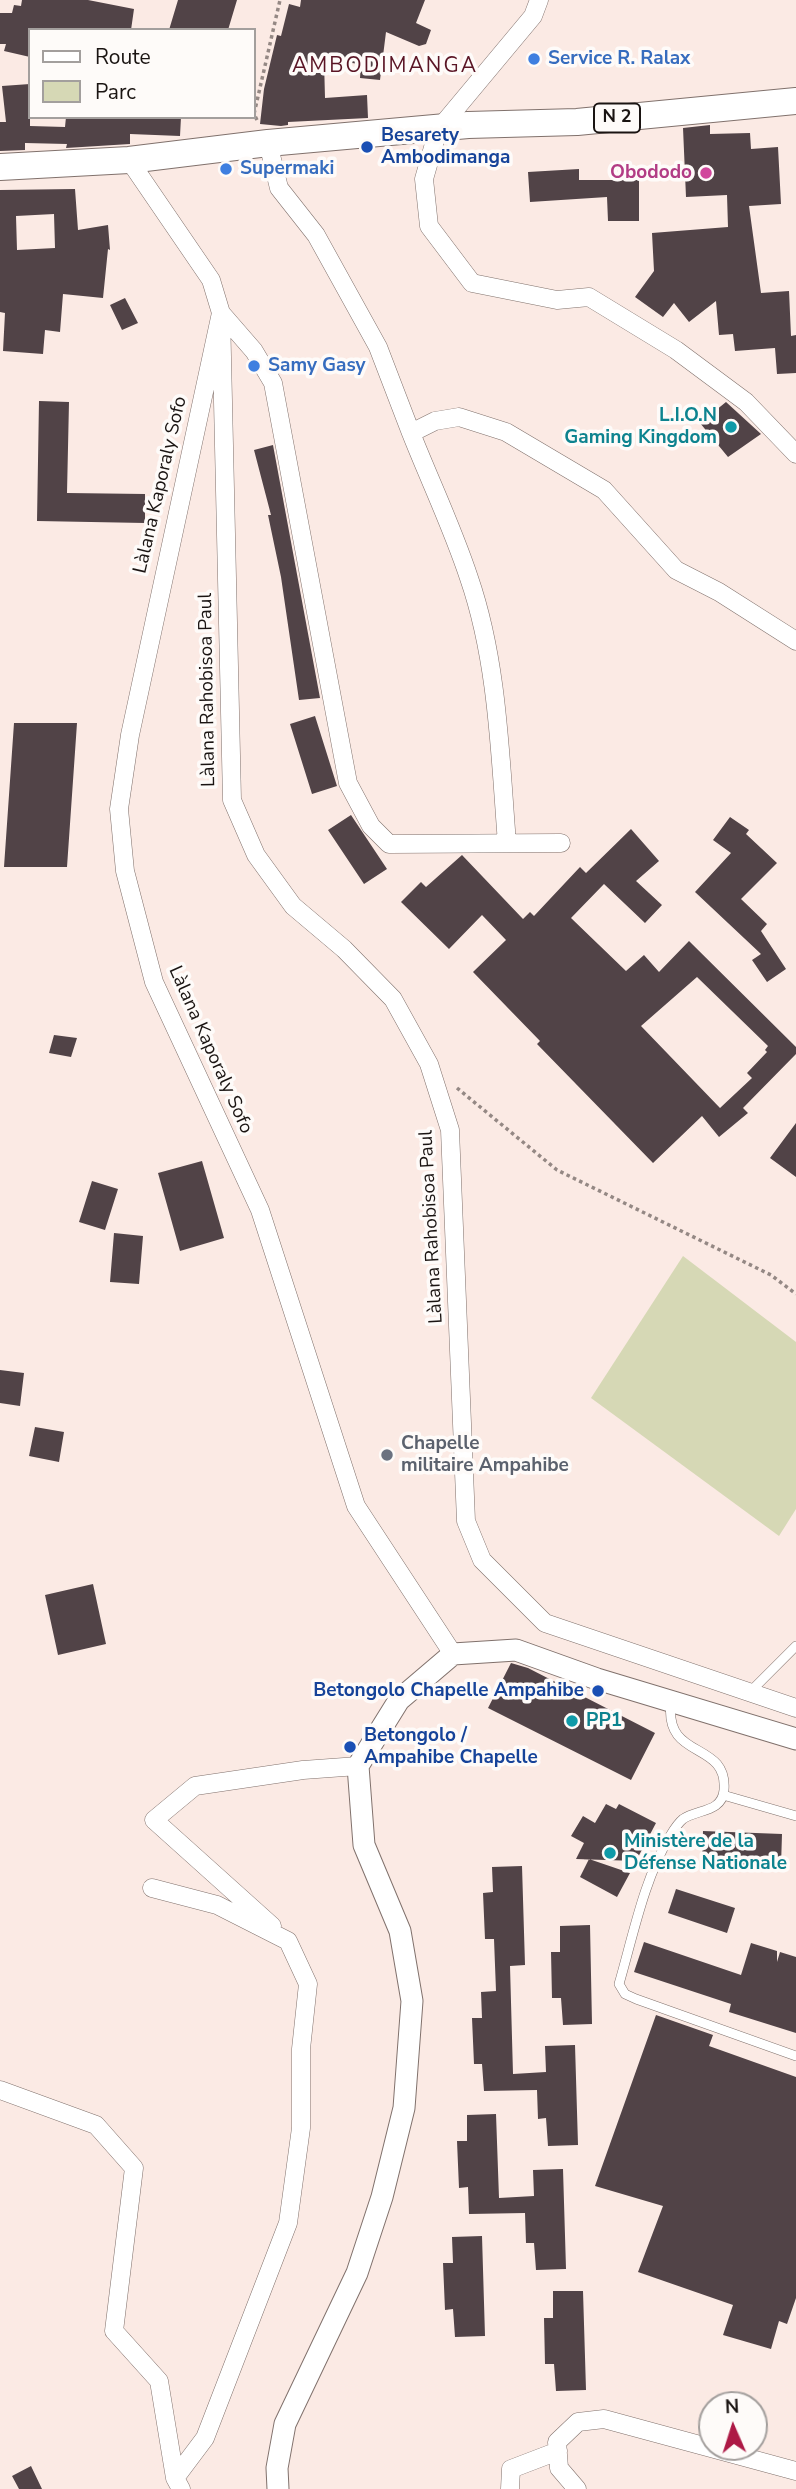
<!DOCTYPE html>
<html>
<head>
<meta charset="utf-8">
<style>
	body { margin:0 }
	#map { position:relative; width:796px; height:2489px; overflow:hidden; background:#fbeae4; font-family:"Nunito Sans",sans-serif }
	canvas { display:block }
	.legend { position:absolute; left:28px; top:28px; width:228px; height:91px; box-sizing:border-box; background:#fefbf9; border:2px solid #a39f9d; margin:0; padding:9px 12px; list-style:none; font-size:21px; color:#1a1412 }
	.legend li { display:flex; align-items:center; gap:14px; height:35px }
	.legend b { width:35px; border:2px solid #a39f9d }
	.north { position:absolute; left:698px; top:2391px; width:70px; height:70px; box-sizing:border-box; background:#fefbf9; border:2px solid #a39f9d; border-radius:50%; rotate:357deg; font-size:19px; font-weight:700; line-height:28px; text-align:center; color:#1a1412 }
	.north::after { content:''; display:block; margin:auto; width:24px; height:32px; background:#ad1945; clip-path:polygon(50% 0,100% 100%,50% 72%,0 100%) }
</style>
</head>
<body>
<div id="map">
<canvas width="796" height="2489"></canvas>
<ul class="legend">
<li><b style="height:9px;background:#fff"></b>Route</li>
<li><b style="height:19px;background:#d6d8b5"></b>Parc</li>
</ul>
<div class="north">N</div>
</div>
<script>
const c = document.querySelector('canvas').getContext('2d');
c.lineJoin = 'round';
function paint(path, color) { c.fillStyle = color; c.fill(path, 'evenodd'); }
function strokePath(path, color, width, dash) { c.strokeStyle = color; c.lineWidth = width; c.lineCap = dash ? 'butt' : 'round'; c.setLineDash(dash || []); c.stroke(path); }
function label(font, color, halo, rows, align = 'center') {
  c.font = font + ' "Nunito Sans",sans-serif'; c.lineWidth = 7; c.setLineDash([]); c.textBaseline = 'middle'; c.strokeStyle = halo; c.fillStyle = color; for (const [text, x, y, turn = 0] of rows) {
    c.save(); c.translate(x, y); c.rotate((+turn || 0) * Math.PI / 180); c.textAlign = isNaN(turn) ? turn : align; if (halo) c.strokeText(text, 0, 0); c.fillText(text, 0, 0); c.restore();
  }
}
const green = new Path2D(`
	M683 1256 796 1342V1509L779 1536 591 1398Z`);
const building = new Path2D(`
	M22 0H88L134 9 131 30H30V57L4 51 6 44H0V13H12L14 5 21 6Z
	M178 0H237L228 30H169Z
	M301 0H425L416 23 431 30 426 44 419 46 386 32 380 80 360 78 361 64 324 60 325 98 367 95 368 118 288 122V125L281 126 260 124 264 89 277 35 281 36 289 4 300 7Z
	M30 84V126L65 127 66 117H181L180 136 130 134V144L66 148 67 144 25 143V150L0 151V122H6L2 86Z
	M710 125V134L750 133 751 149 778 147 781 204 749 206 761 293 789 291 791 336 796 335V373L777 374 775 348 735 351 733 334 719 335 716 301 689 322 674 303 663 317 635 297 654 271 652 233 728 227 727 195 686 197 683 128Z
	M579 169V180H639V221H608L607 197 530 202 528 172Z
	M75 189 78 230 108 225 110 250 108 249 103 298 63 294 60 332 45 330 43 354 3 351 5 313 0 312V190ZM54 214 55 248 17 250 16 216Z
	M125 298 138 323 122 330 110 305Z
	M39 401 69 402 67 493 145 494V523L37 521Z
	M726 402 761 434 728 457 700 423Z
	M273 445 320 698 299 700 281 577 268 515H271L254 450Z
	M315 716 337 786 312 794 290 724Z
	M14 723H77L67 867H4Z
	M351 815 387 869 364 884 328 830Z
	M730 817 749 830 746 834 777 863 741 899 767 924 761 931 786 969 767 982 752 960 761 954 695 892 731 853 713 840Z
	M631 829 659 861 636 881 662 905 645 923 604 884 571 918 626 971 644 955 659 972 689 941 796 1047V1054L743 1108 748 1113 719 1137 702 1116 653 1163 537 1044 540 1041 473 972 506 940 482 915 449 949 401 902 421 882 426 887 462 855 523 919 530 912 534 916 580 867 586 873ZM697 977 768 1046 765 1050 767 1052 747 1073 752 1078 720 1108 641 1026Z
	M54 1035 77 1038 71 1057 49 1053Z
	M796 1123V1177L770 1158Z
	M202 1161 224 1238 180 1251 158 1173Z
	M92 1181 118 1189 105 1230 79 1222Z
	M114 1233 143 1236 139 1284 110 1282Z
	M0 1370 24 1373 20 1406 0 1403Z
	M35 1427 64 1432 59 1462 29 1456Z
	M93 1584 106 1644 58 1655 45 1595Z
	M511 1663 528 1668 655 1733 631 1780 488 1708Z
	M606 1804 616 1809 619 1804 656 1823 636 1861 576 1859 584 1843 571 1836 583 1816 595 1823Z
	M703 1831 782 1834 781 1866 702 1863Z
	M589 1859 630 1873 617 1897 580 1877Z
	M522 1866 525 1965 510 1966 513 2074 546 2072 545 2046 575 2045 578 2145 548 2146 546 2118 538 2119 537 2090 484 2091 482 2064H474L472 2018H482L481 1992 496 1991 494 1939H485L483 1893 493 1892 492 1867Z
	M676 1889 735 1908 727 1933 668 1913Z
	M590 1925 592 2024 563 2025 561 1998H552L551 1952H560V1926Z
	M644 1942 741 1975 751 1943 777 1951V1962L780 1952 796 1957V2033L729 2012 731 2004 634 1972Z
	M656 2015 713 2035 709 2046 796 2077V2298L787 2324 779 2321 771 2349 723 2335 733 2305 638 2272 663 2206 595 2186Z
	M496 2114 499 2198 534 2196 533 2170 563 2169 566 2269 536 2270 534 2243H526L525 2213 469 2214 468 2187 459 2188 457 2141H467V2115Z
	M482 2236 485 2336 455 2337 453 2309 445 2310 443 2263H453L452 2237Z
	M553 2291H583L586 2390 556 2391 554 2364H545L544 2318H553Z
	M31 2466 42 2489H19L12 2476Z`);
const path = new Path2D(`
	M257 120 254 114 280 0
	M457 1088 557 1170 771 1275 796 1294`);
const service = new Path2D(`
	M750 1692 796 1646
	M671 1703C664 1761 728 1740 724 1790 722 1813 697 1809 683 1819 678 1823 673 1831 670 1836 644 1879 633 1936 619 1984L625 1994 636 1999 796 2056
	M723 1795 796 1816`);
const minor = new Path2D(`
	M539 0 533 16 438 130 424 179 429 226 472 283 557 300 589 297 676 350 746 402 796 454
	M268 143 279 188 316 235 378 347 411 433 435 421 459 417 506 432 604 490 676 570 719 592 796 641
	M129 160 211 280 221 313 130 735 119 809 125 871 154 982 260 1210 356 1506 453 1654
	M221 313 232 800 256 855 293 906 344 949 393 999 429 1064 450 1130 466 1521 482 1560 545 1623 796 1708
	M221 313 254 351 273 383 348 783 371 826 389 844 561 843
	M411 433C430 481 453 529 469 578 498 662 500 756 507 843
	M152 1888 217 1905 288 1941 308 1984 301 2049V2128L288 2223 205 2438 175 2478
	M272 1926 154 1820 195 1786 303 1770 358 1766
	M0 2090 96 2125 134 2168 114 2331 159 2381 175 2478 181 2489
	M510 2489 511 2469 558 2451
	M577 2489 559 2468 557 2442 578 2422 604 2419 796 2471`);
const tertiary = new Path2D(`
	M278 2489 277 2468 285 2424 357 2273 382 2197 404 2108 412 2001 400 1931 364 1845 358 1766 399 1700 453 1654 516 1650 597 1679 796 1739`);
const primary = new Path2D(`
	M0 167 129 160 268 143 468 125 577 122 796 101`);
const markers = [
	[534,59,7,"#3f7fe0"],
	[367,147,7,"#1a4fb4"],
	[226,169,7,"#3f7fe0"],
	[706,173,7,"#d1479c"],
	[254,366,7,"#3f7fe0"],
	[731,427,7,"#0f9aa8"],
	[387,1455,7,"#6b7280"],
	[598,1691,7,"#1a4fb4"],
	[572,1721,7,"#0f9aa8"],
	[350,1747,7,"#1a4fb4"],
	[610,1853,7,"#0f9aa8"]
];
const shields = [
	[617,118,46]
];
const shieldNames = [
	["N 2",617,118]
];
const shopNames = [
	["Service R. Ralax",548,59],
	["Supermaki",240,169],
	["Samy Gasy",268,366]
];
const transitNames = [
	["Besarety",381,136],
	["Ambodimanga",381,158],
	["Betongolo Chapelle Ampahibe",584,1691,"right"],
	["Betongolo /",364,1736],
	["Ampahibe Chapelle",364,1758]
];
const hotelNames = [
	["Obododo",692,173]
];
const cultureNames = [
	["L.I.O.N",717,416,"right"],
	["Gaming Kingdom",717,438,"right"],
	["PP1",586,1721],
	["Ministère de la",624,1842],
	["Défense Nationale",624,1864]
];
const streetNames = [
	["Làlana Kaporaly Sofo",161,485,-77],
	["Làlana Rahobisoa Paul",208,690,-91],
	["Làlana Kaporaly Sofo",210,1050,66],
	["Làlana Rahobisoa Paul",432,1227,-93]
];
const worshipNames = [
	["Chapelle",401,1444],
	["militaire Ampahibe",401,1466]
];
const neighbourhoodNames = [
	["AMBODIMANGA",385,67]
];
paint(green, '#d6d8b5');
paint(building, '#514347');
strokePath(service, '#80716c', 10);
strokePath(minor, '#80716c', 19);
strokePath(tertiary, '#80716c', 23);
strokePath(primary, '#80716c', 28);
strokePath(path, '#948884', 3.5, [3.5, 3.5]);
strokePath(service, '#fff', 9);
strokePath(minor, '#fff', 18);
strokePath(tertiary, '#fff', 21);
strokePath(primary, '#fff', 26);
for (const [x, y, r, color] of markers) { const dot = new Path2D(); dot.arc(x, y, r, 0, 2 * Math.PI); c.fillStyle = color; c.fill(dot); strokePath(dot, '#fefbf9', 2.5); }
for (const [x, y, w] of shields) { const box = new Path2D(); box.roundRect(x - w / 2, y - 14.5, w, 29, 5); c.fillStyle = '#fefbf9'; c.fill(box); strokePath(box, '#1a1412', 2); }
label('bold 18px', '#1a1412', null, shieldNames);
label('bold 19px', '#366cbe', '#fefbf9', shopNames, 'left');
label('bold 19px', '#164399', '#fefbf9', transitNames, 'left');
label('bold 19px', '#b23c85', '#fefbf9', hotelNames, 'right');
label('bold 19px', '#0d838f', '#fefbf9', cultureNames, 'left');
label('19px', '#1a1412', '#fefbf9', streetNames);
label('bold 19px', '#5b616d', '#fefbf9', worshipNames, 'left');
c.letterSpacing = '2px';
label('21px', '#5a1525', '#fefbf9', neighbourhoodNames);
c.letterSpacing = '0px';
</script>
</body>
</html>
